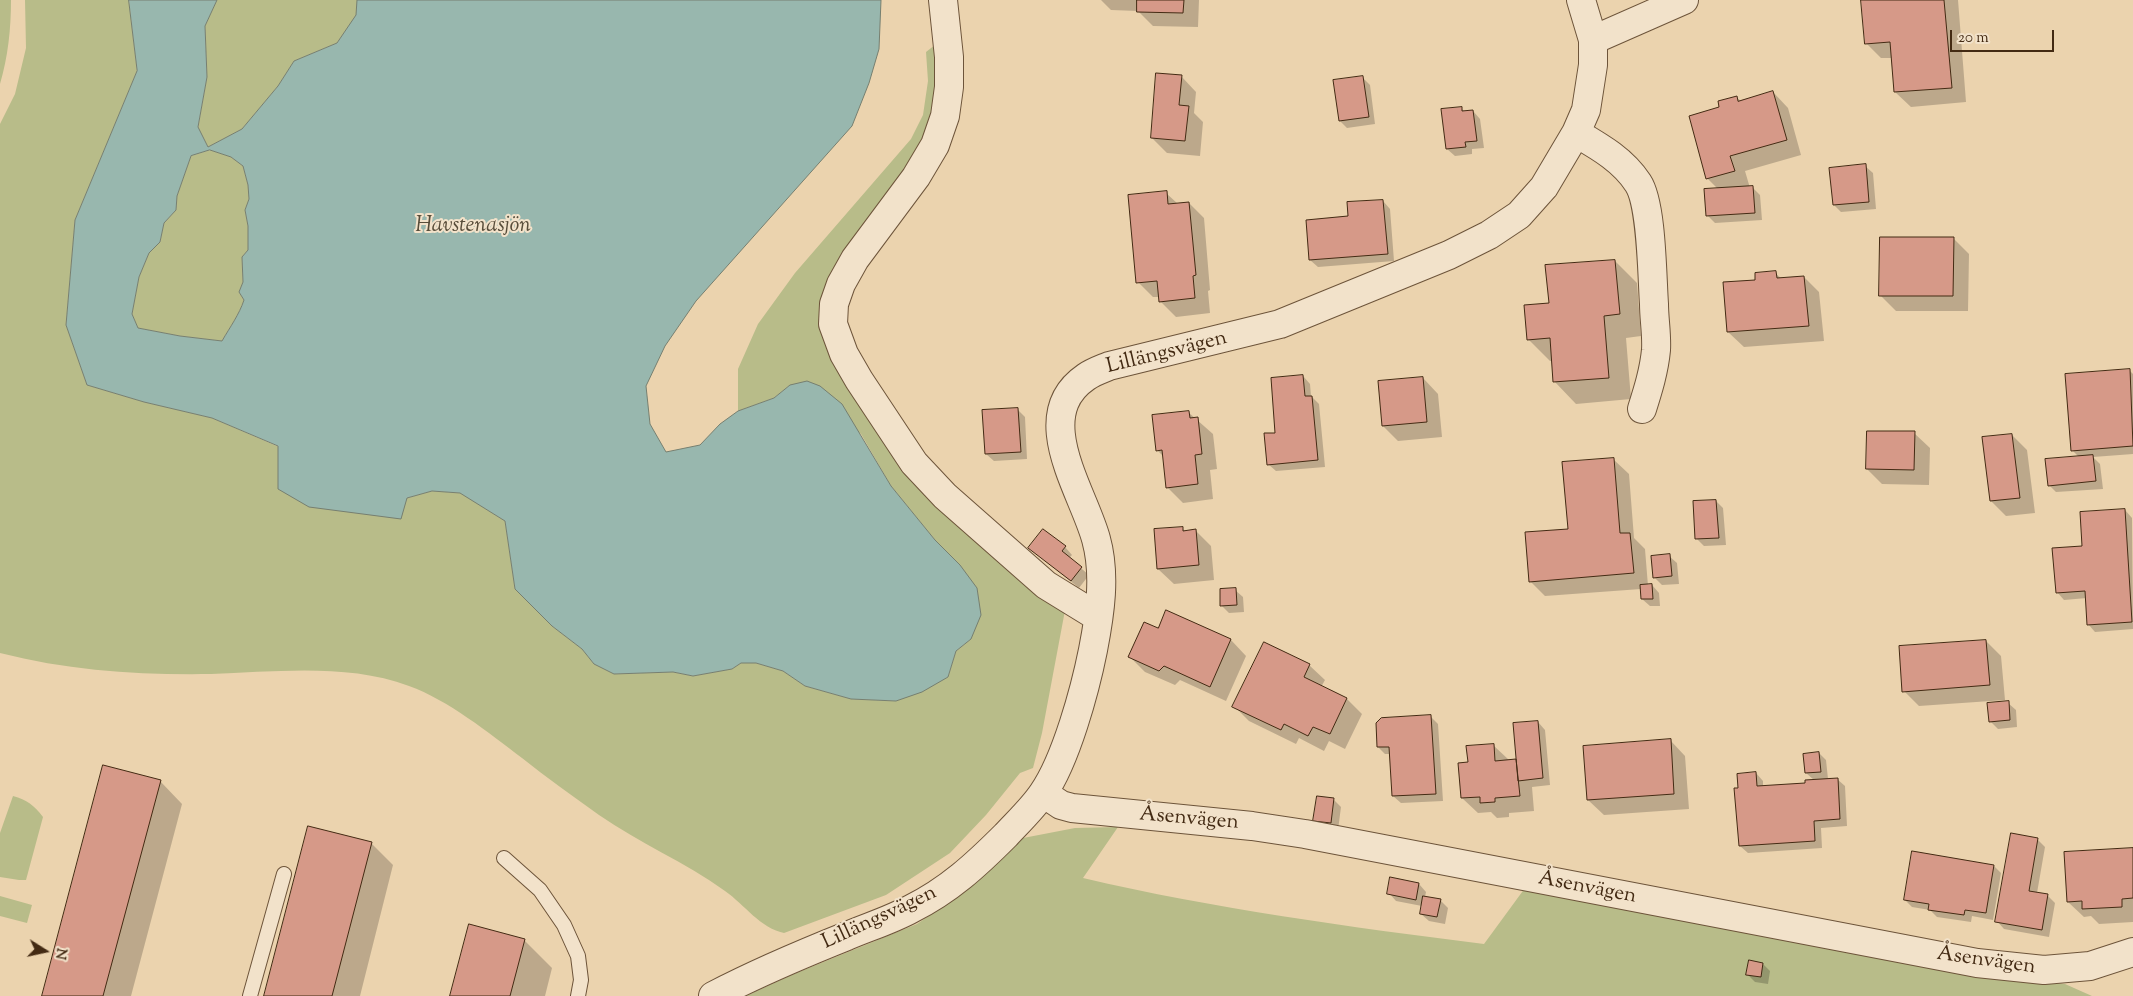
<!DOCTYPE html>
<html>
<head>
<meta charset="utf-8">
<style>
	body { margin:0 }
	#map { position:relative; width:2133px; height:996px; overflow:hidden; background:#ebd3ae; font-family:"Sorts Mill Goudy",serif }
	canvas { display:block }
	.north { position:absolute; left:20px; top:926px; width:50px; height:50px; -webkit-text-stroke:4px #f2e2ca; paint-order:stroke; rotate:100deg; font-size:14px; font-weight:700; line-height:20px; text-align:center; color:#432a13 }
	.north::after { content:''; display:block; margin:auto; width:18px; height:22px; background:#432a13; clip-path:polygon(50% 0,100% 100%,50% 72%,0 100%) }
	.scale { position:absolute; left:1950px; top:30px; width:104px; height:22px; box-sizing:border-box; border:2px solid #432a13; border-top:0; padding-left:6px; font-size:15px; line-height:18px; white-space:nowrap; color:#432a13; -webkit-text-stroke:4px #f2e2ca; paint-order:stroke }
</style>
</head>
<body>
<div id="map">
<canvas width="2133" height="996"></canvas>
<div class="north">N</div>
<div class="scale">20 m</div>
</div>
<script>
const c = document.querySelector('canvas').getContext('2d');
c.lineJoin = 'round';
function paint(path, color) { c.fillStyle = color; c.fill(path, 'evenodd'); }
function strokePath(path, color, width, dash) { c.strokeStyle = color; c.lineWidth = width; c.lineCap = dash ? 'butt' : 'round'; c.setLineDash(dash || []); c.stroke(path); }
function label(font, color, halo, rows, align = 'center') {
  c.font = font + ' "Sorts Mill Goudy",serif'; c.lineWidth = 4; c.setLineDash([]); c.textBaseline = 'middle'; c.strokeStyle = halo; c.fillStyle = color; for (const [text, x, y, turn = 0] of rows) {
    c.save(); c.translate(x, y); c.rotate((+turn || 0) * Math.PI / 180); c.textAlign = isNaN(turn) ? turn : align; if (halo) c.strokeText(text, 0, 0); c.fillText(text, 0, 0); c.restore();
  }
}
const green = new Path2D(`
	M0 0H11C11 29 8 57 0 84Z
	M25 0H129L137 71 75 220 66 325 87 385 144 402 212 418 279 447 278 489 407 498 432 491 461 493 505 521 515 589 552 626 582 649 594 664 614 674 673 672 693 676 732 669 741 663H756L783 671 805 686 851 699 896 701 948 677 956 651 971 639 960 565 935 540 891 486 861 434 790 385 774 398 738 411V369L758 324 795 273 911 139 923 115 928 81 926 52 940 41 937 114 897 184 841 258 847 382 1066 605 1042 733 1033 768 1020 773 986 815 950 853 886 895 784 933C760 928 745 905 725 891 685 862 639 843 599 815 573 796 547 778 522 758 489 733 448 700 409 686 347 663 275 672 211 674 139 675 70 671 0 653V124L15 94 26 48Z
	M217 0H357V15L337 43 294 61 278 86 242 129 208 147 198 128 207 77 205 26Z
	M210 150 231 157 243 166 248 185 249 199 245 210 248 226V250L242 257 243 282 239 292 244 300C239 315 230 327 222 341L180 336 138 328 132 314 139 277 149 253 160 242 164 223 176 210 177 196 191 156Z
	M13 796C27 800 34 805 43 817L26 880H19L0 877V833Z
	M1118 827 1083 878C1215 909 1350 927 1484 944L1525 888 1979 974 2065 984 2092 996H746L789 976 917 924 955 898 1018 839 1075 828Z
	M0 896 32 905 27 923 0 916Z`);
const water = new Path2D(`
	M129 0H217L205 26 207 77 198 127 208 147 242 129 278 86 294 61 337 43 356 15 357 0H881L879 49 869 83 852 126 696 301 665 346 646 386 650 424 666 452 700 445 720 424 738 411 774 398 790 385 807 381 820 386 842 404 891 486 935 540 960 565 977 588 981 615 971 639 956 651 948 677 922 692 896 701 851 699 805 686 783 671 756 663H741L732 669 693 676 673 672 614 674 594 664 582 649 552 626 515 589 505 521 460 493 432 491 407 498 401 519 309 507 278 489V446L212 418 144 402 87 385 66 325 75 220 137 71ZM210 150 231 157 243 166 248 185 249 199 245 210 248 226V250L242 257 243 282 239 292 244 300C239 315 230 327 222 341L180 336 138 328 132 314 139 277 149 253 160 242 164 223 176 210 177 196 191 156Z`);
const shadow = new Path2D(`
	M1101 0H1199L1198 27 1153 26 1138 11 1111 10Z
	M1863 0H1958L1966 102 1911 107 1895 92 1893 58H1881L1866 43Z
	M1181 76 1196 92 1194 113 1203 122 1200 156 1167 153 1152 138Z
	M1362 77 1370 85 1375 124 1347 128 1340 121Z
	M1773 92 1788 108 1801 155 1745 171 1750 188H1753L1760 195 1762 220 1715 223 1707 215 1719 190 1707 178 1720 108 1737 98 1741 101Z
	M1461 108 1465 112 1473 111 1480 119 1484 148 1472 149V154L1455 156 1447 149Z
	M1865 166 1873 173 1876 209 1841 212 1834 205Z
	M1166 193 1178 204 1189 203 1204 218 1210 290 1208 291 1210 313 1176 317 1160 301V297H1153L1138 282Z
	M1383 201 1390 209 1394 261 1318 267 1310 260 1349 218Z
	M1953 238 1969 254 1968 311H1896L1880 295Z
	M1615 261 1637 283 1641 336 1626 338 1631 399 1576 404 1554 381 1553 361H1550L1528 339 1550 304Z
	M1775 273 1782 279 1804 277 1819 292 1824 341 1744 347 1728 332Z
	M2129 370 2133 374V454L2093 457 2100 464 2103 489 2056 492 2049 485 2079 457 2072 450Z
	M1303 376 1310 384 1311 396 1319 404 1325 467 1276 471 1268 464 1277 434Z
	M1423 378 1438 394 1442 437 1398 441 1383 426Z
	M1017 409 1025 417 1027 459 994 461 986 454Z
	M1188 412 1213 434 1217 469 1210 470 1213 499 1183 503 1167 487 1164 457 1158 451Z
	M1914 433 1930 448 1929 485 1882 484 1867 469Z
	M2012 435 2027 450 2035 513 2006 516 1991 501Z
	M1613 459 1629 474 1634 538 1645 549 1648 586 1652 585 1659 593 1660 606H1650L1642 599 1641 589 1545 596 1530 581 1569 530Z
	M1716 501 1723 508 1726 545 1704 546 1697 539Z
	M2125 510 2132 518 2133 629 2095 632 2088 624 2087 598 2064 600 2057 592 2083 547Z
	M1182 528 1186 532 1196 531 1211 546 1214 580 1174 584 1158 569Z
	M1044 530 1065 547 1072 555 1069 558 1089 575 1079 588 1030 548Z
	M1669 556 1677 563 1679 584 1662 585 1655 578Z
	M1235 590 1243 597 1244 612 1229 613 1222 606Z
	M1167 611 1231 640 1246 656 1226 701 1180 680 1175 685 1145 672 1130 657 1159 630Z
	M1986 641 2001 656 2005 700 1919 706 1904 691Z
	M1309 665 1325 680 1321 687 1347 699 1362 714 1345 749 1329 741 1324 751 1299 738 1296 744 1249 721 1234 706Z
	M2008 703 2016 710 2017 727 1998 729 1990 721Z
	M1430 716 1438 724 1443 801 1401 803 1393 796 1391 754H1385L1378 747Z
	M1538 722 1545 730 1550 785 1532 787 1534 811 1509 813V817L1497 818 1491 812 1478 813 1462 798 1469 763 1493 745 1509 760 1516 761 1518 763Z
	M1670 740 1685 756 1689 809 1604 815 1588 800Z
	M1819 753 1826 760 1828 779H1837L1845 786 1847 826 1821 828 1822 848 1748 853 1740 846 1739 789 1756 773 1763 781V787L1806 784 1814 780 1806 773Z
	M160 781 182 804 131 996H43Z
	M1333 799 1341 807 1338 830 1322 828 1315 820Z
	M2037 839 2045 847 2037 893 2047 895 2055 903 2049 937 2004 929 1997 921Z
	M371 843 393 865 360 996H265Z
	M2133 849V922L2099 924 2091 916 2084 917 2068 902Z
	M1994 866 2001 873 1993 920 1972 916 1971 922 1937 917 1930 910 1912 907 1905 900Z
	M1391 879 1419 884 1426 892 1425 897 1440 900 1448 908 1445 924 1429 921 1421 914 1422 906 1396 901 1389 893Z
	M524 940 552 968 545 996H451Z
	M1763 964 1770 971 1768 984 1755 982 1747 974Z`);
const building = new Path2D(`
	M1137 0H1184L1183 13 1137 12Z
	M1861 0H1944L1952 88 1894 92 1890 42 1865 44Z
	M1156 73 1182 75 1179 105 1189 106 1185 141 1151 138Z
	M1363 76 1369 117 1339 121 1333 80Z
	M1773 91 1787 140 1730 156 1735 171 1706 179 1689 116 1719 107 1718 101 1737 96 1738 101Z
	M1462 107V111L1473 110 1477 141 1465 142 1466 147 1446 149 1441 109Z
	M1866 164 1869 202 1833 205 1829 168Z
	M1753 186 1755 213 1706 216 1704 189Z
	M1167 191 1168 204 1189 202 1196 275 1193 276 1195 298 1159 302 1157 281 1136 283 1128 195Z
	M1383 200 1388 254 1309 260 1306 220 1348 216 1347 202Z
	M1880 237H1954L1953 296H1879Z
	M1615 260 1620 314 1604 316 1609 378 1553 382 1550 338 1527 340 1524 305 1549 303 1545 265Z
	M1776 271 1777 278 1804 276 1809 326 1727 332 1723 282 1755 280V273Z
	M2130 369 2133 446 2071 451 2065 374Z
	M1303 375 1305 396H1312L1318 460 1267 465 1264 433H1275L1271 378Z
	M1423 377 1427 422 1382 426 1378 381Z
	M1018 408 1021 452 985 454 982 410Z
	M1189 411 1190 418 1198 417 1202 454 1195 455 1198 484 1166 488 1162 450 1156 451 1152 415Z
	M1867 431H1915L1914 470 1866 469Z
	M2012 434 2020 498 1990 501 1982 437Z
	M2093 455 2096 481 2048 486 2045 459Z
	M1614 458 1620 533H1630L1634 573 1529 582 1525 532 1568 529 1562 462Z
	M1716 500 1719 538 1695 539 1693 501Z
	M2125 509 2132 622 2087 625 2085 591 2056 593 2052 548 2082 546 2080 512Z
	M1183 527V531L1196 529 1199 565 1157 569 1154 529Z
	M1043 529 1066 546 1062 551 1082 567 1071 581 1028 548Z
	M1670 554 1672 576 1653 578 1651 556Z
	M1652 584 1653 599H1641L1640 585Z
	M1236 588 1237 605 1220 606V589Z
	M1166 610 1231 639 1210 687 1164 666 1159 671 1128 657 1144 622 1158 628Z
	M1986 640 1990 685 1902 692 1899 646Z
	M1264 642 1310 664 1304 677 1347 698 1330 734 1313 727 1308 736 1284 724 1281 730 1232 707Z
	M2009 701 2010 720 1989 722 1987 703Z
	M1431 715 1436 794 1392 796 1389 747H1377L1376 723 1381 718Z
	M1538 721 1543 778 1518 781 1513 723Z
	M1671 739 1674 794 1587 800 1583 746Z
	M1494 744 1495 761 1516 759 1520 796 1495 798V802L1480 803V797L1461 798 1458 763 1468 762 1466 746Z
	M1819 752 1821 772 1805 773 1803 754Z
	M103 765 161 780 103 996H42Z
	M1756 772 1757 786 1805 783V780L1838 778 1840 819 1814 821 1815 841 1739 846 1734 788H1738L1737 774Z
	M1317 796 1334 798 1331 823 1313 821Z
	M308 826 372 842 332 996H264Z
	M2011 833 2038 838 2029 891 2048 894 2042 930 1995 922Z
	M2133 848V898L2122 899V907L2082 909V901L2067 902 2064 852Z
	M1912 851 1994 865 1986 913 1965 910 1964 915 1928 910 1929 904 1904 900Z
	M1390 877 1419 883 1416 900 1387 894Z
	M1423 896 1441 899 1437 917 1420 914Z
	M469 924 525 939 510 996H450Z
	M1749 960 1763 963 1761 977 1746 975Z`);
const lane = new Path2D(`
	M504 858 540 890 564 925 578 956 581 980 578 996
	M250 996 284 874`);
const street = new Path2D(`
	M943 0 949 57V87L945 116 935 145 916 177 855 259 841 284 834 304 833 324 844 354 859 380 914 463 945 496 1046 585 1098 617
	M1593 40 1684 0
	M1576 133C1600 147 1623 160 1638 183 1652 204 1652 277 1654 304 1654 319 1657 335 1656 350 1654 371 1648 390 1642 409
	M1043 793 1061 805 1072 808 1252 826 1305 834 1977 963 2044 970 2090 966 2133 952
	M713 996C757 973 802 954 847 936 868 927 891 920 911 909 949 890 976 865 1006 835 1018 822 1033 808 1043 793 1066 760 1085 690 1093 650 1100 614 1106 575 1096 539 1083 491 1029 416 1086 377 1093 372 1102 369 1109 366L1280 324 1449 255 1489 235 1519 215 1544 187 1576 133 1586 110 1593 65V40L1581 0`);
const streetNames = [
	["Lillängsvägen",1167,354,-14],
	["Åsenvägen",1189,820,5],
	["Åsenvägen",1587,889,11],
	["Lillängsvägen",880,919,-25],
	["Åsenvägen",1986,962,8]
];
const waterNames = [
	["Havstenasjön",473,227]
];
paint(green, '#b8bc89');
paint(water, '#98b7ae');
strokePath(water, '#767f70', 1);
paint(shadow, '#0003');
paint(building, '#d69988');
strokePath(building, '#432a13', 1);
strokePath(lane, '#6d543a', 16);
strokePath(street, '#6d543a', 30);
strokePath(lane, '#f2e2ca', 14);
strokePath(street, '#f2e2ca', 28);
label('21px', '#432a13', '#f2e2ca', streetNames);
label('italic 22px', '#584d3a', '#f2e2ca', waterNames);
</script>
</body>
</html>
